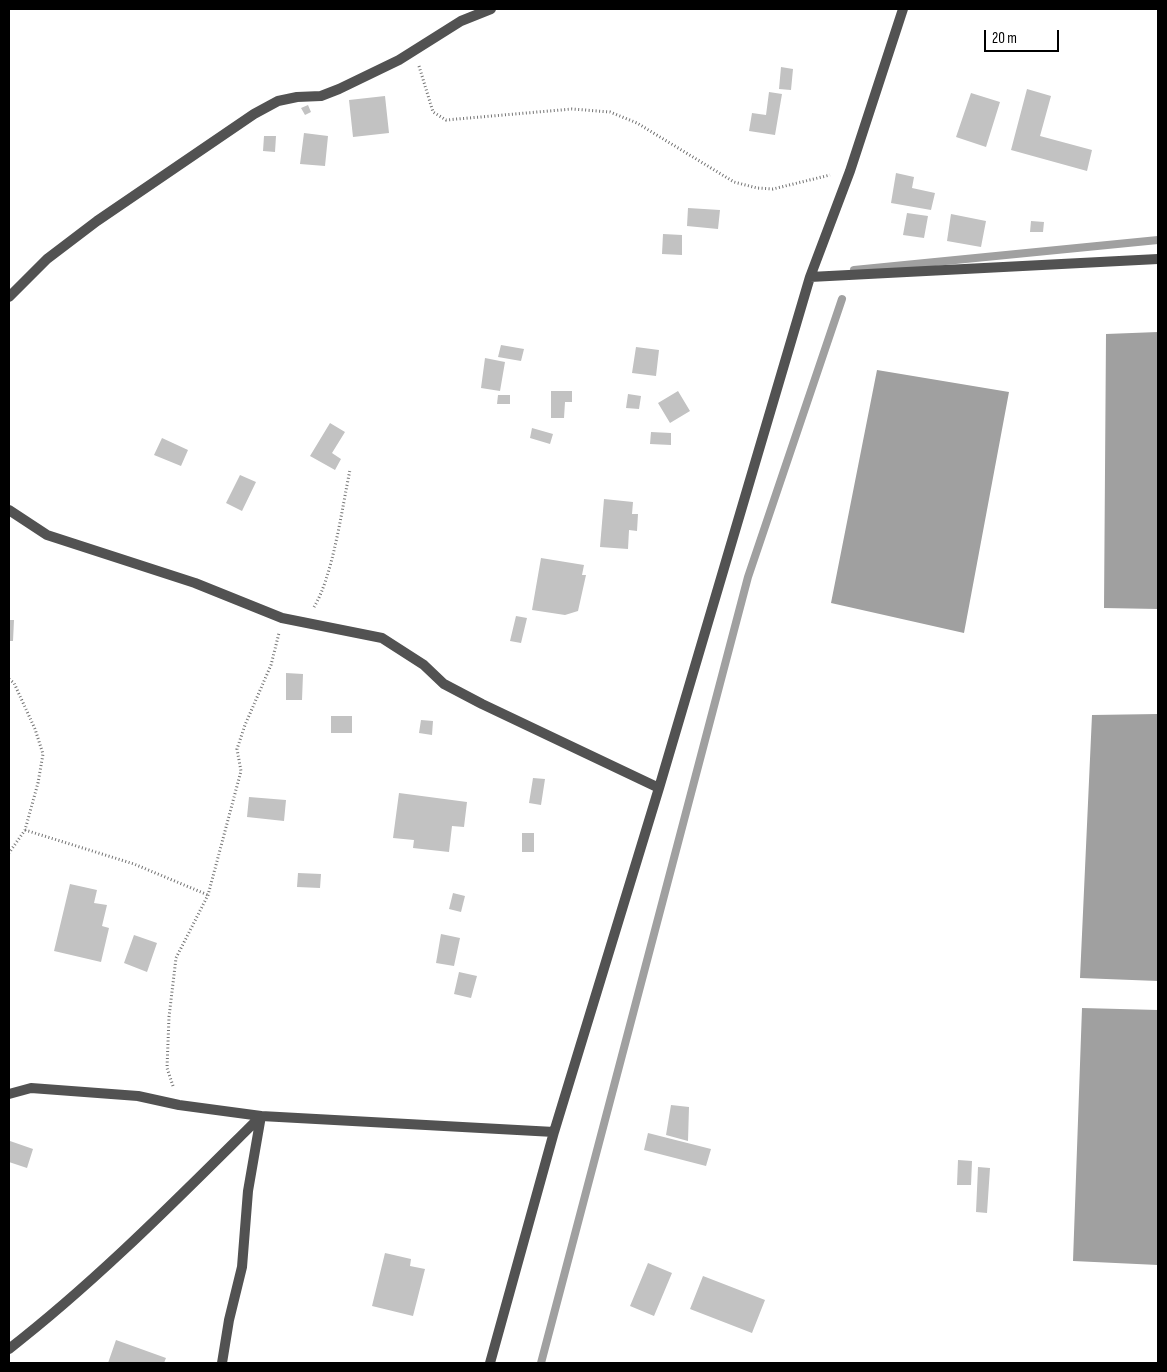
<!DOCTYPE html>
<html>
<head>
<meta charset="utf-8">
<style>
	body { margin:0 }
	#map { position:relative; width:1167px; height:1372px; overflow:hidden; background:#fff; font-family:"Sofia Sans Condensed",sans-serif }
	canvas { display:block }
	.frame { position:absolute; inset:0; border:10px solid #000; pointer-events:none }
	.scale { position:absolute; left:984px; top:30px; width:75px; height:22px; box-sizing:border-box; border:2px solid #000; border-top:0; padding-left:6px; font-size:15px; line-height:18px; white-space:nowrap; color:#000; -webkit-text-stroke:4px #fff; paint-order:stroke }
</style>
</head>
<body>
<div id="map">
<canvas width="1167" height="1372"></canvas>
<div class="frame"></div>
<div class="scale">20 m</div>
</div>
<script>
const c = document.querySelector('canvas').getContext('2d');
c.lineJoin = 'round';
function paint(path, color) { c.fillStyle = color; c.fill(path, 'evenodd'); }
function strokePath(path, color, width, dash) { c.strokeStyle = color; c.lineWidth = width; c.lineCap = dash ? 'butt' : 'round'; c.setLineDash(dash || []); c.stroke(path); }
const water = new Path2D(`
	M1158 332V609L1104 608 1106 334Z
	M877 370 1009 392 964 633 831 603Z
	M1158 714V981L1080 978 1092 715Z
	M1082 1008 1158 1010V1265L1073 1261Z`);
const stream = new Path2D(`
	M854 270 1158 240
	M541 1363 748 577 842 299`);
const building = new Path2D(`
	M781 67 793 69 791 90 779 89Z
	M1027 89 1051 96 1040 136 1092 150 1087 171 1011 150Z
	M769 92 782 94 775 135 749 131 752 113 766 115Z
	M971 93 1000 102 986 147 956 137Z
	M385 96 389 133 353 137 349 100Z
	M308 105 311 112 305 115 301 108Z
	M304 133 328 136 325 166 300 164Z
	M264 136H276L275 152 263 151Z
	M896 173 914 177 912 188 935 193 931 210 891 203Z
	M688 208 720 210 718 229 687 226Z
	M907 213 928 216 924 238 903 235Z
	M951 214 986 221 981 247 947 241Z
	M1031 221 1044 222 1043 232H1030Z
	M663 234 682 235V255L662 254Z
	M501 345 524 349 521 361 498 357Z
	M636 347 659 350 656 376 632 373Z
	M485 358 505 362 500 391 481 388Z
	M551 391H572V402H565L564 418H551Z
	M678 391 690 411 670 423 658 403Z
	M628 394 641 396 639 409 626 408Z
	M498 395H510V404H497Z
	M330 423 345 432 332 453 341 459 335 470 310 456Z
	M532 428 553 434 550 444 530 438Z
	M651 432 671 433V445L650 444Z
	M162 438 188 450 181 466 154 455Z
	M240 475 256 482 242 511 226 503Z
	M604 499 633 502 632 514H638L637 531 629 530 628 549 600 547Z
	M541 558 584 565 582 575H586L578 611 565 615 532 610Z
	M516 616 527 618 521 643 510 641Z
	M9 620H14L13 641H9Z
	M286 673 303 674 302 700H286Z
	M331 716H352V733H331Z
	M421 720 433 721 432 735 419 733Z
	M533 778 545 779 541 805 529 803Z
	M399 793 467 802 464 827 452 826 449 852 413 848 414 840 393 838Z
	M249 797 286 800 284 821 247 817Z
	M522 833H534V852H522Z
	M298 873 321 874 320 888 297 887Z
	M70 884 97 890 94 903 107 905 102 926 109 928 101 962 54 951Z
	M453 893 465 896 461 912 449 909Z
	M441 934 460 938 454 966 436 963Z
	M134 935 157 943 147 972 124 963Z
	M459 972 477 976 471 998 454 994Z
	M671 1105 689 1107 688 1141 666 1135Z
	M648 1133 711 1149 706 1166 644 1150Z
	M10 1141 33 1149 27 1168 9 1162Z
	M958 1160 972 1161 971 1185H957Z
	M978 1167 990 1168 987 1213 976 1212Z
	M385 1253 411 1259 410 1266 425 1269 413 1316 372 1306Z
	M648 1263 672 1273 654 1316 630 1306Z
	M703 1276 765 1300 752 1333 690 1309Z
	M116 1340 166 1358 164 1363H108Z`);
const path = new Path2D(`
	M419 66 433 112 446 120 572 109 610 112 637 123 734 182 757 188 773 189 830 175
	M314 607C333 576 342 508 350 470
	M9 679 14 683 35 729 43 754 38 783 25 830 9 853
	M25 830 134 864 208 895
	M173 1086 167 1068 169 1017 176 958 208 895 241 771 237 749 245 725 271 665 279 633`);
const minor = new Path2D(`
	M810 277 1158 259
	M9 297 47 259 97 221 254 114 278 101 297 97 321 96 339 89 399 60 461 21 491 9
	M9 510 47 535 195 583 282 618 382 638 424 665 444 684 482 704 659 788
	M9 1094 31 1088 138 1096 179 1105 261 1116 248 1191 242 1267 229 1320 222 1363
	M9 1349C99 1279 179 1197 261 1116L554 1132
	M490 1363 554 1132 659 788 810 277 850 171 903 9`);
paint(water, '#a0a0a0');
strokePath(stream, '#a0a0a0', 8);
paint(building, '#c2c2c2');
strokePath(path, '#747474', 3, [1, 2.5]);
strokePath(minor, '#525252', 10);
</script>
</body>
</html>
